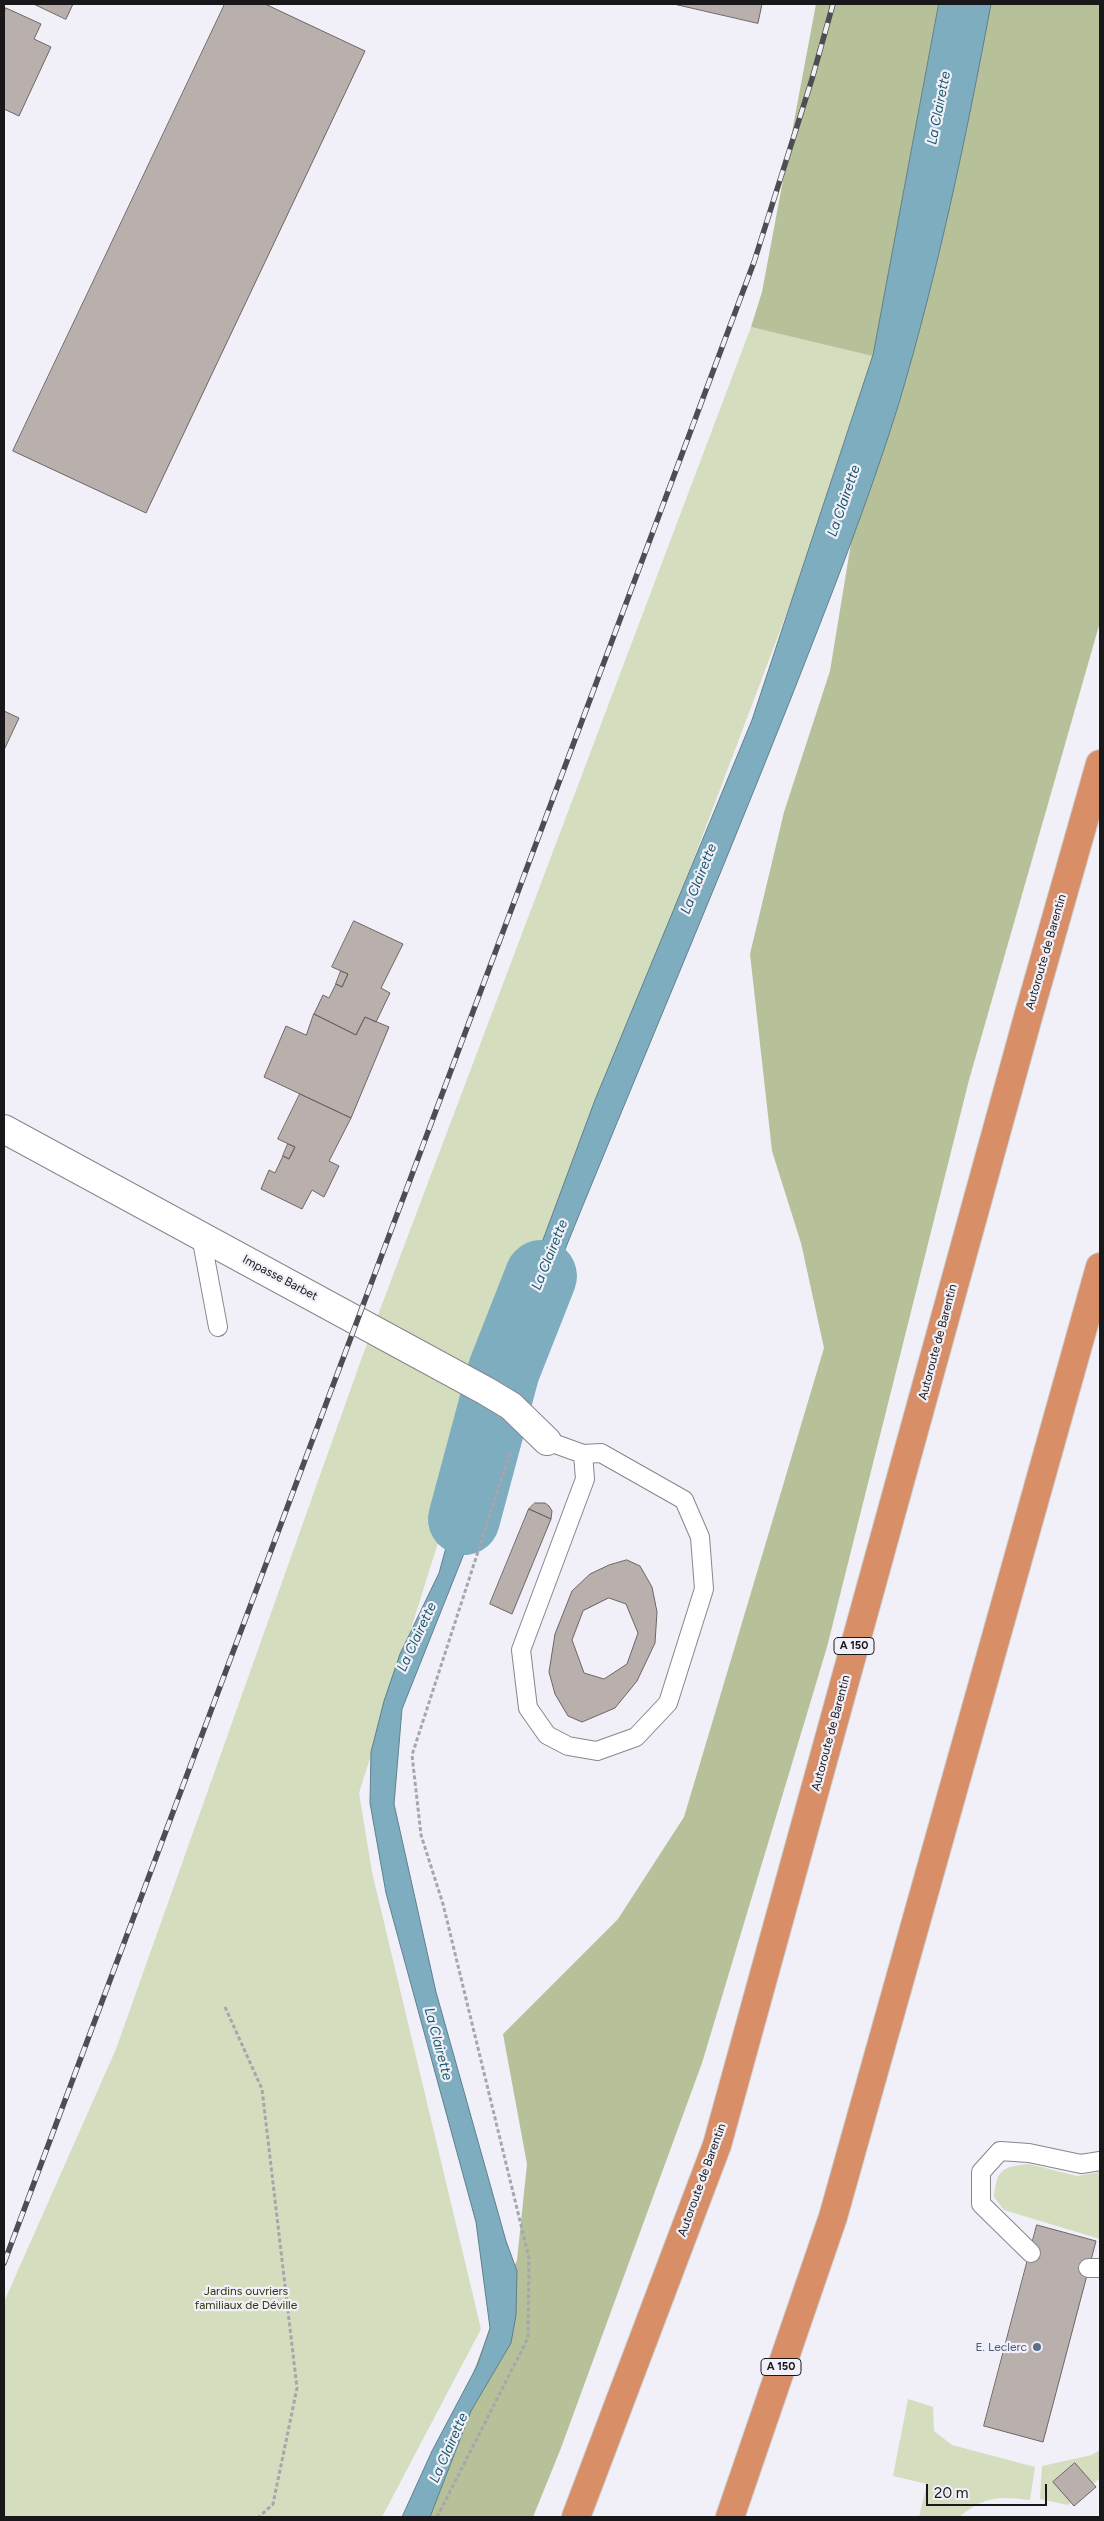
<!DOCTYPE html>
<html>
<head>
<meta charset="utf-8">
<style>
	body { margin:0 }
	#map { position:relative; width:1104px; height:2521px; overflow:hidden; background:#f1eff8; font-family:Figtree,sans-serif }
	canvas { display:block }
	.frame { position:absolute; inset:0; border:5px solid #18181b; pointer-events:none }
	.scale { position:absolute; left:926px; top:2484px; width:121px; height:22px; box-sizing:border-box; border:2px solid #18181b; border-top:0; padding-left:6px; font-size:15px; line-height:18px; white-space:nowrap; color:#18181b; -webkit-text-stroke:4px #f1eff8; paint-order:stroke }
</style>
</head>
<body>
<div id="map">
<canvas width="1104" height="2521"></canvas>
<div class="frame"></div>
<div class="scale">20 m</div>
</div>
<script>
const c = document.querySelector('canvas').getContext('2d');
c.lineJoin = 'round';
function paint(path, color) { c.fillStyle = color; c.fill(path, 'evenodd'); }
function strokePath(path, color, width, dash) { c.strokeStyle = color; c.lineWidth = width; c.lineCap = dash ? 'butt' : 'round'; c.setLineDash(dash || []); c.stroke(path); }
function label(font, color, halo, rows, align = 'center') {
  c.font = font + ' Figtree,sans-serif'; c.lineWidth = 4.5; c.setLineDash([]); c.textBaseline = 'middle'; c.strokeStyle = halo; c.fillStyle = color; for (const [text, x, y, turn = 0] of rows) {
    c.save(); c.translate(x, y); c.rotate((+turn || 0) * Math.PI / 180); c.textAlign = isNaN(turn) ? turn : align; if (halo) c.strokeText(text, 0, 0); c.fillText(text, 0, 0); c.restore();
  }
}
const green = new Path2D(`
	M751 327 873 355 798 583 685 882 486 1391 359 1793 372 1872 481 2329 382 2517H4V2302L116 2049 361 1360Z
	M1029 2164 1077 2176 1100 2172V2239L1004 2210 994 2197C997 2169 1002 2167 1029 2164Z
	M908 2399 933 2407 934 2431 952 2445 1035 2467 1030 2500C999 2496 984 2496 959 2517H919L927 2484 893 2476Z
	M1100 2450V2478L1068 2505 1040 2499 1042 2466 1092 2455Z`);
const forest = new Path2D(`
	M816 4H1100V622L969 1080 827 1647 702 2063 561 2448 533 2517H409L446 2442 517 2260 527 2164 503 2034 618 1919 684 1817 824 1348 801 1243 772 1151 750 954 784 812 830 671 851 543 873 356 751 327 762 292Z`);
const water = new Path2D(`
	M939 4H991C966 138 938 272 899 403 868 503 829 601 791 698 701 925 604 1149 514 1376L496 1366 595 1100 752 720 873 355Z
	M481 1420 497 1425 469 1541 402 1709 394 1804 436 1992 506 2241 517 2271 516 2315 511 2343 471 2411 430 2517H402L432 2451 477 2366 490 2328 476 2222 386 1893 370 1803 371 1752 384 1701 400 1654 439 1573Z`);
const river = new Path2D(`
	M464 1519 504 1370 541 1276`);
const building = new Path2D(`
	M34 4H73L66 19Z
	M225 4H265L365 51 146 513 13 451Z
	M674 4H762L758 23Z
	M6 8 41 24 34 39 51 47 19 116 4 109V13Z
	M4 711 19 718 4 750Z
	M354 921 403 944 381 988 390 993 376 1022 365 1017 356 1035 314 1014 323 995 329 998 336 984 342 987 348 974 332 967Z
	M341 971 348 974 342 987 336 984Z
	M314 1014 356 1035 365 1017 389 1027 351 1118 264 1077 286 1026 306 1035Z
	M300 1094 351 1118 329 1161 339 1166 324 1197 312 1190 302 1209 261 1189 269 1170 275 1173 283 1156 289 1159 295 1147 278 1139Z
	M288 1144 295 1147 289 1159 283 1156Z
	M535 1503H545L549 1506 552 1511 551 1519 529 1509Z
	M529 1509 551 1519 512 1614 490 1604Z
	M627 1560 640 1566 652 1587 657 1612 655 1643 637 1681 615 1708 582 1722 568 1716 555 1694 549 1672 555 1634 572 1591 590 1574 609 1565ZM609 1598 626 1604 638 1633 627 1664 604 1679 584 1673 572 1640 583 1611Z
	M1037 2225 1096 2241 1043 2442 984 2426Z
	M1075 2463 1096 2487 1074 2506 1053 2482Z`);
const path = new Path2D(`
	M225 2007 262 2089 297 2388 273 2504 259 2517
	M437 2517 528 2338 529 2258 443 1904 421 1835 412 1755 510 1453`);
const service = new Path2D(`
	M201 1236 218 1327
	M547 1441 583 1454 601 1453 684 1500 700 1537 704 1589 668 1703 636 1737 597 1751 568 1746 547 1735 528 1708 521 1650 585 1479 583 1454
	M1031 2253 981 2204V2172L1000 2151 1029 2153 1081 2164 1100 2161
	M1088 2268H1100`);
const minor = new Path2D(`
	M4 1129 486 1391 511 1406 547 1441`);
const motorway = new Path2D(`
	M576 2517 717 2145 1028 1017 1100 764
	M730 2517 833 2217 1100 1267`);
const rail = new Path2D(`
	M4 2263 754 262 812 79 833 4`);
const markers = [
	[1037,2347,5,"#5c6f8a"]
];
const shields = [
	[854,1646,40],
	[781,2367,40]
];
const shieldNames = [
	["A 150",854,1646],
	["A 150",781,2367]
];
const streetNames = [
	["Autoroute de Barentin",1046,952,-74],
	["Impasse Barbet",280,1278,28],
	["Autoroute de Barentin",938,1342,-75],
	["Autoroute de Barentin",831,1733,-75],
	["Autoroute de Barentin",702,2180,-70]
];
const parkNames = [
	["Jardins ouvriers",246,2291],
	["familiaux de Déville",246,2305]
];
const serviceNames = [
	["E. Leclerc",1027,2347]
];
const waterNames = [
	["La Clairette",939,108,-79],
	["La Clairette",844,501,-71],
	["La Clairette",699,879,-68],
	["La Clairette",550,1255,-68],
	["La Clairette",417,1637,-65],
	["La Clairette",438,2044,75],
	["La Clairette",449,2448,-66]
];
paint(green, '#d4ddbe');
paint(forest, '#b6c199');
paint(water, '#7dadbe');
strokePath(water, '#5f808d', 1);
strokePath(river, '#7dadbe', 72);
paint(building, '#b9afad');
strokePath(building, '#6e6563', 1);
strokePath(service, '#87868d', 20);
strokePath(minor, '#87868d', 30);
strokePath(motorway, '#cccccd', 30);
strokePath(path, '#a7a6ad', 3, [4, 2.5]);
strokePath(service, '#fff', 18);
strokePath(minor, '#fff', 28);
strokePath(motorway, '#d88f68', 28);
strokePath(rail, '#4e4e52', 5.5);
strokePath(rail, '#f1eff8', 4, [11]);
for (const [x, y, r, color] of markers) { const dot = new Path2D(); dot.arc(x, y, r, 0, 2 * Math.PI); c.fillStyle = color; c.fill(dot); strokePath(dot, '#f1eff8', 2); }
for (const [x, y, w] of shields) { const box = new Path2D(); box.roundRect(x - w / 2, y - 8.5, w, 17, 4); c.fillStyle = '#f1eff8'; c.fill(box); strokePath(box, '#18181b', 1); }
label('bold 11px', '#18181b', null, shieldNames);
label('12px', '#18181b', '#f1eff8', streetNames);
label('12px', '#303a0a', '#f1eff8', parkNames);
label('12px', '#4e5e75', '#f1eff8', serviceNames, 'right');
label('italic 14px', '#18586a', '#f1eff8', waterNames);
</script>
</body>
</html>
